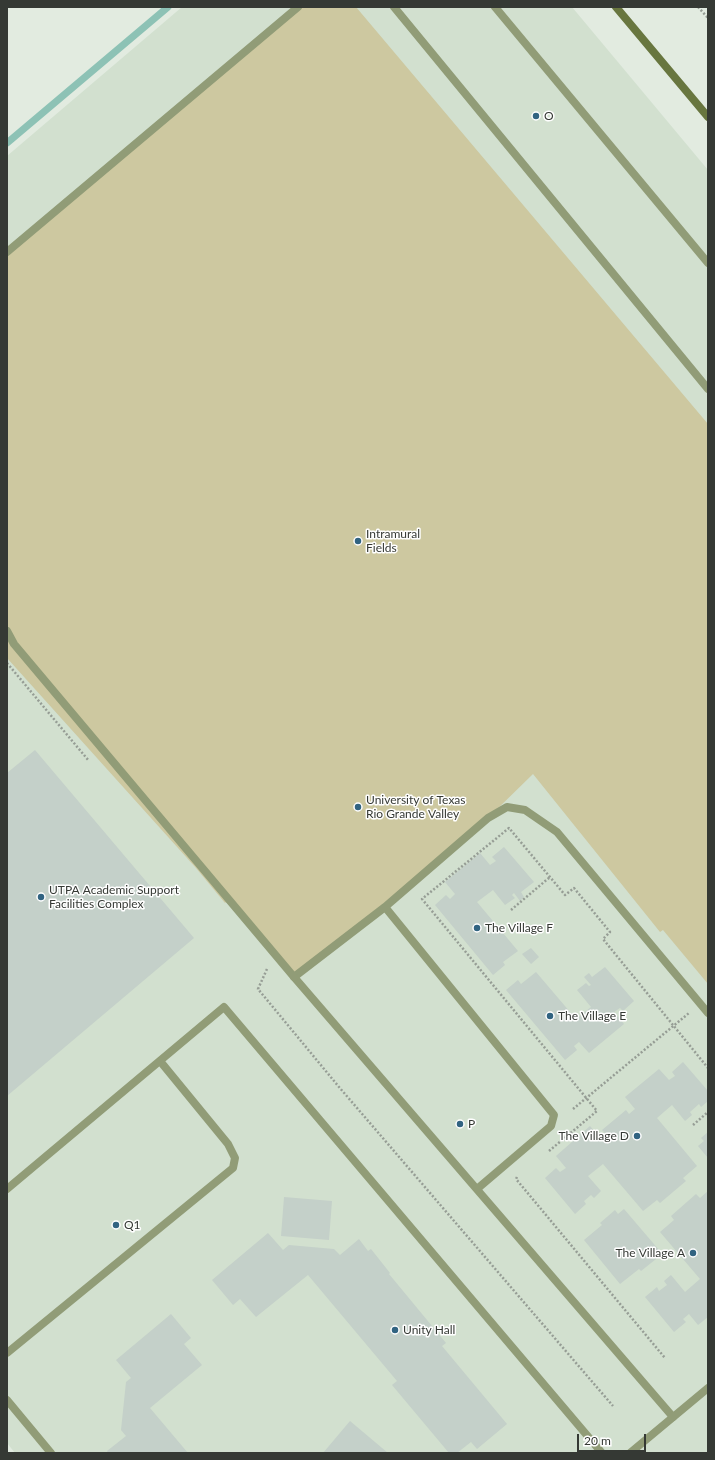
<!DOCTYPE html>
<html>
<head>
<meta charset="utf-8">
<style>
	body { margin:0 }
	#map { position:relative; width:715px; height:1460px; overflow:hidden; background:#e2ebe0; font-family:Lato,sans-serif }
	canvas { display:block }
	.frame { position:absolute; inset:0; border:8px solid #353934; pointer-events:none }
	.scale { position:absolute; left:577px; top:1434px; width:69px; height:18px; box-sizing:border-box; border:2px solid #353934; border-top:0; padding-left:5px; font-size:12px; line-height:14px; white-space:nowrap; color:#353934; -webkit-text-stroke:3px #fff; paint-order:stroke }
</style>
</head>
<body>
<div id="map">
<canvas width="715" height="1460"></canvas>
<div class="frame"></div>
<div class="scale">20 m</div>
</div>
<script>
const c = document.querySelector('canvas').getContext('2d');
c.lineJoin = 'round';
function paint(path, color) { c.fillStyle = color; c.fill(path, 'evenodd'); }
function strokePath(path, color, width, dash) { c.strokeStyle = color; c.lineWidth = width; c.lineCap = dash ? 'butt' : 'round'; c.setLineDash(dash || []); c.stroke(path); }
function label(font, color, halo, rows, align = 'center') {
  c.font = font + ' Lato,sans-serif'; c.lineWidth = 3; c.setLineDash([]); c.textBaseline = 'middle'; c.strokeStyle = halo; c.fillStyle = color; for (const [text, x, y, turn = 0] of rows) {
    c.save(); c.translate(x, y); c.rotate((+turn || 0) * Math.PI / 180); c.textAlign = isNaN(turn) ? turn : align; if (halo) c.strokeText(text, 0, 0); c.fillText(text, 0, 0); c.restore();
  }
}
const built = new Path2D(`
	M182 7H572L708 170V1453H15L7 1443V156Z`);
const green = new Path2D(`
	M298 7H356L708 424V984L663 930 660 932 533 774 488 818 294 977 226 902 225 903 196 868 7 658V252Z`);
const stream = new Path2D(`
	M7 143 168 7`);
const building = new Path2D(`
	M35 750 194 938 7 1096V773Z
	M504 847 534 882 521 892 524 897 520 901 514 893 512 895 515 898 505 905 493 890 477 902 518 951 503 962 505 965 493 975 435 905 446 895 450 899 455 894 445 882 480 853 490 865 496 861 492 857Z
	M531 948 539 957 531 964 522 954Z
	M605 967 634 1001 623 1011 620 1008 614 1012 624 1024 589 1053 579 1042 574 1046 577 1050 565 1060 506 990 518 980 521 984 536 972 576 1019 591 1007 577 990 586 983 589 986 591 985 584 977 589 973 592 977Z
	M683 1062 708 1091V1101L701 1107 699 1104 690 1112 692 1115 685 1121 672 1105 657 1118 697 1166 683 1178 686 1181 660 1203 657 1200 643 1211 603 1164 588 1176 601 1191 594 1198 591 1195 584 1201 586 1204 575 1214 545 1178 556 1168 560 1172 566 1168 556 1156 590 1126 600 1138 606 1134 602 1130 626 1110 629 1114 635 1109 625 1097 659 1069 669 1080 675 1076 672 1072Z
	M708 1132V1158L698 1146 704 1141 701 1138Z
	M708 1191V1317L698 1325 689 1314 683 1319 686 1322 674 1332 645 1297 657 1287 659 1291 667 1285 664 1281 671 1275 685 1292 700 1279 660 1232 674 1220 671 1216 696 1194 700 1198Z
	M284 1197 332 1201 329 1240 281 1236Z
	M624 1209 659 1250 653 1255 656 1259 641 1271 639 1269 620 1284 584 1240 602 1225 600 1223 615 1210 618 1214Z
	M268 1233 283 1250 289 1245 334 1249 340 1255 359 1239 368 1251 371 1249 390 1273 389 1274 446 1343 442 1346 507 1424 477 1449 471 1442 457 1453H449L392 1385 397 1381 308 1275 256 1317 240 1299 233 1305 212 1280Z
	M171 1314 191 1338 184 1344 202 1365 150 1408 188 1453H108L107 1451 126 1436 121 1430 126 1382 131 1378 116 1360Z
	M350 1421 388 1453H323Z`);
const path = new Path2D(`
	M698 7 708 18
	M7 663 89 761
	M511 910 550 877
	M267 969 258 989 339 1087 613 1406
	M573 1109 689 1013
	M693 1125 708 1112
	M549 1151 597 1111 422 899 509 828 565 895 574 888 610 932 603 939 708 1068
	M517 1177 516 1179 665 1358`);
const service = new Path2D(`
	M394 7 708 389
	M495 7 708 263
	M385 907 488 818 507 807 525 810 557 832 708 1013
	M7 1189 224 1007 602 1453
	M477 1189 551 1126 554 1115 385 907 294 977 673 1417
	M7 1353 233 1168 235 1158 228 1144 160 1061
	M7 1400 51 1453`);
const minor = new Path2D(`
	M7 252 298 7
	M7 631 14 644 294 977`);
const tertiary = new Path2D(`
	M630 1453 708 1388`);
const secondary = new Path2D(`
	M616 7 708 117`);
const markers = [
	[536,116,4,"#316381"],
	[358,541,4,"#316381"],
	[358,807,4,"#316381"],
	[41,897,4,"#316381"],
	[477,928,4,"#316381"],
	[550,1016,4,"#316381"],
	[460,1124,4,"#316381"],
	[637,1136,4,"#316381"],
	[116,1225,4,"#316381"],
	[693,1253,4,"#316381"],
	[395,1330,4,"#316381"]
];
const poiNames = [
	["O",544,116],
	["Intramural",366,534],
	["Fields",366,548],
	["University of Texas",366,800],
	["Rio Grande Valley",366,814],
	["UTPA Academic Support",49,890],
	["Facilities Complex",49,904],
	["The Village F",485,928],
	["The Village E",558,1016],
	["P",468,1124],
	["The Village D",629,1136,"right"],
	["Q1",124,1225],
	["The Village A",685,1253,"right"],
	["Unity Hall",403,1330]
];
paint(built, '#d2e0cf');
paint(green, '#cdc8a0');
strokePath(stream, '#8dc2b5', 7);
paint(building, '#c4d0c9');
strokePath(path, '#969d95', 2.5, [2, 2]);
strokePath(service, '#919c77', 8);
strokePath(minor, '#919c77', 8);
strokePath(tertiary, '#919c77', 8);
strokePath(secondary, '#68763f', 8);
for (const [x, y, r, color] of markers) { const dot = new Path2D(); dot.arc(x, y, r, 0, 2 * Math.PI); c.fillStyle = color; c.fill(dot); strokePath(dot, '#fff', 1.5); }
label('12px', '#353934', '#fff', poiNames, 'left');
</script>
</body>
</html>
